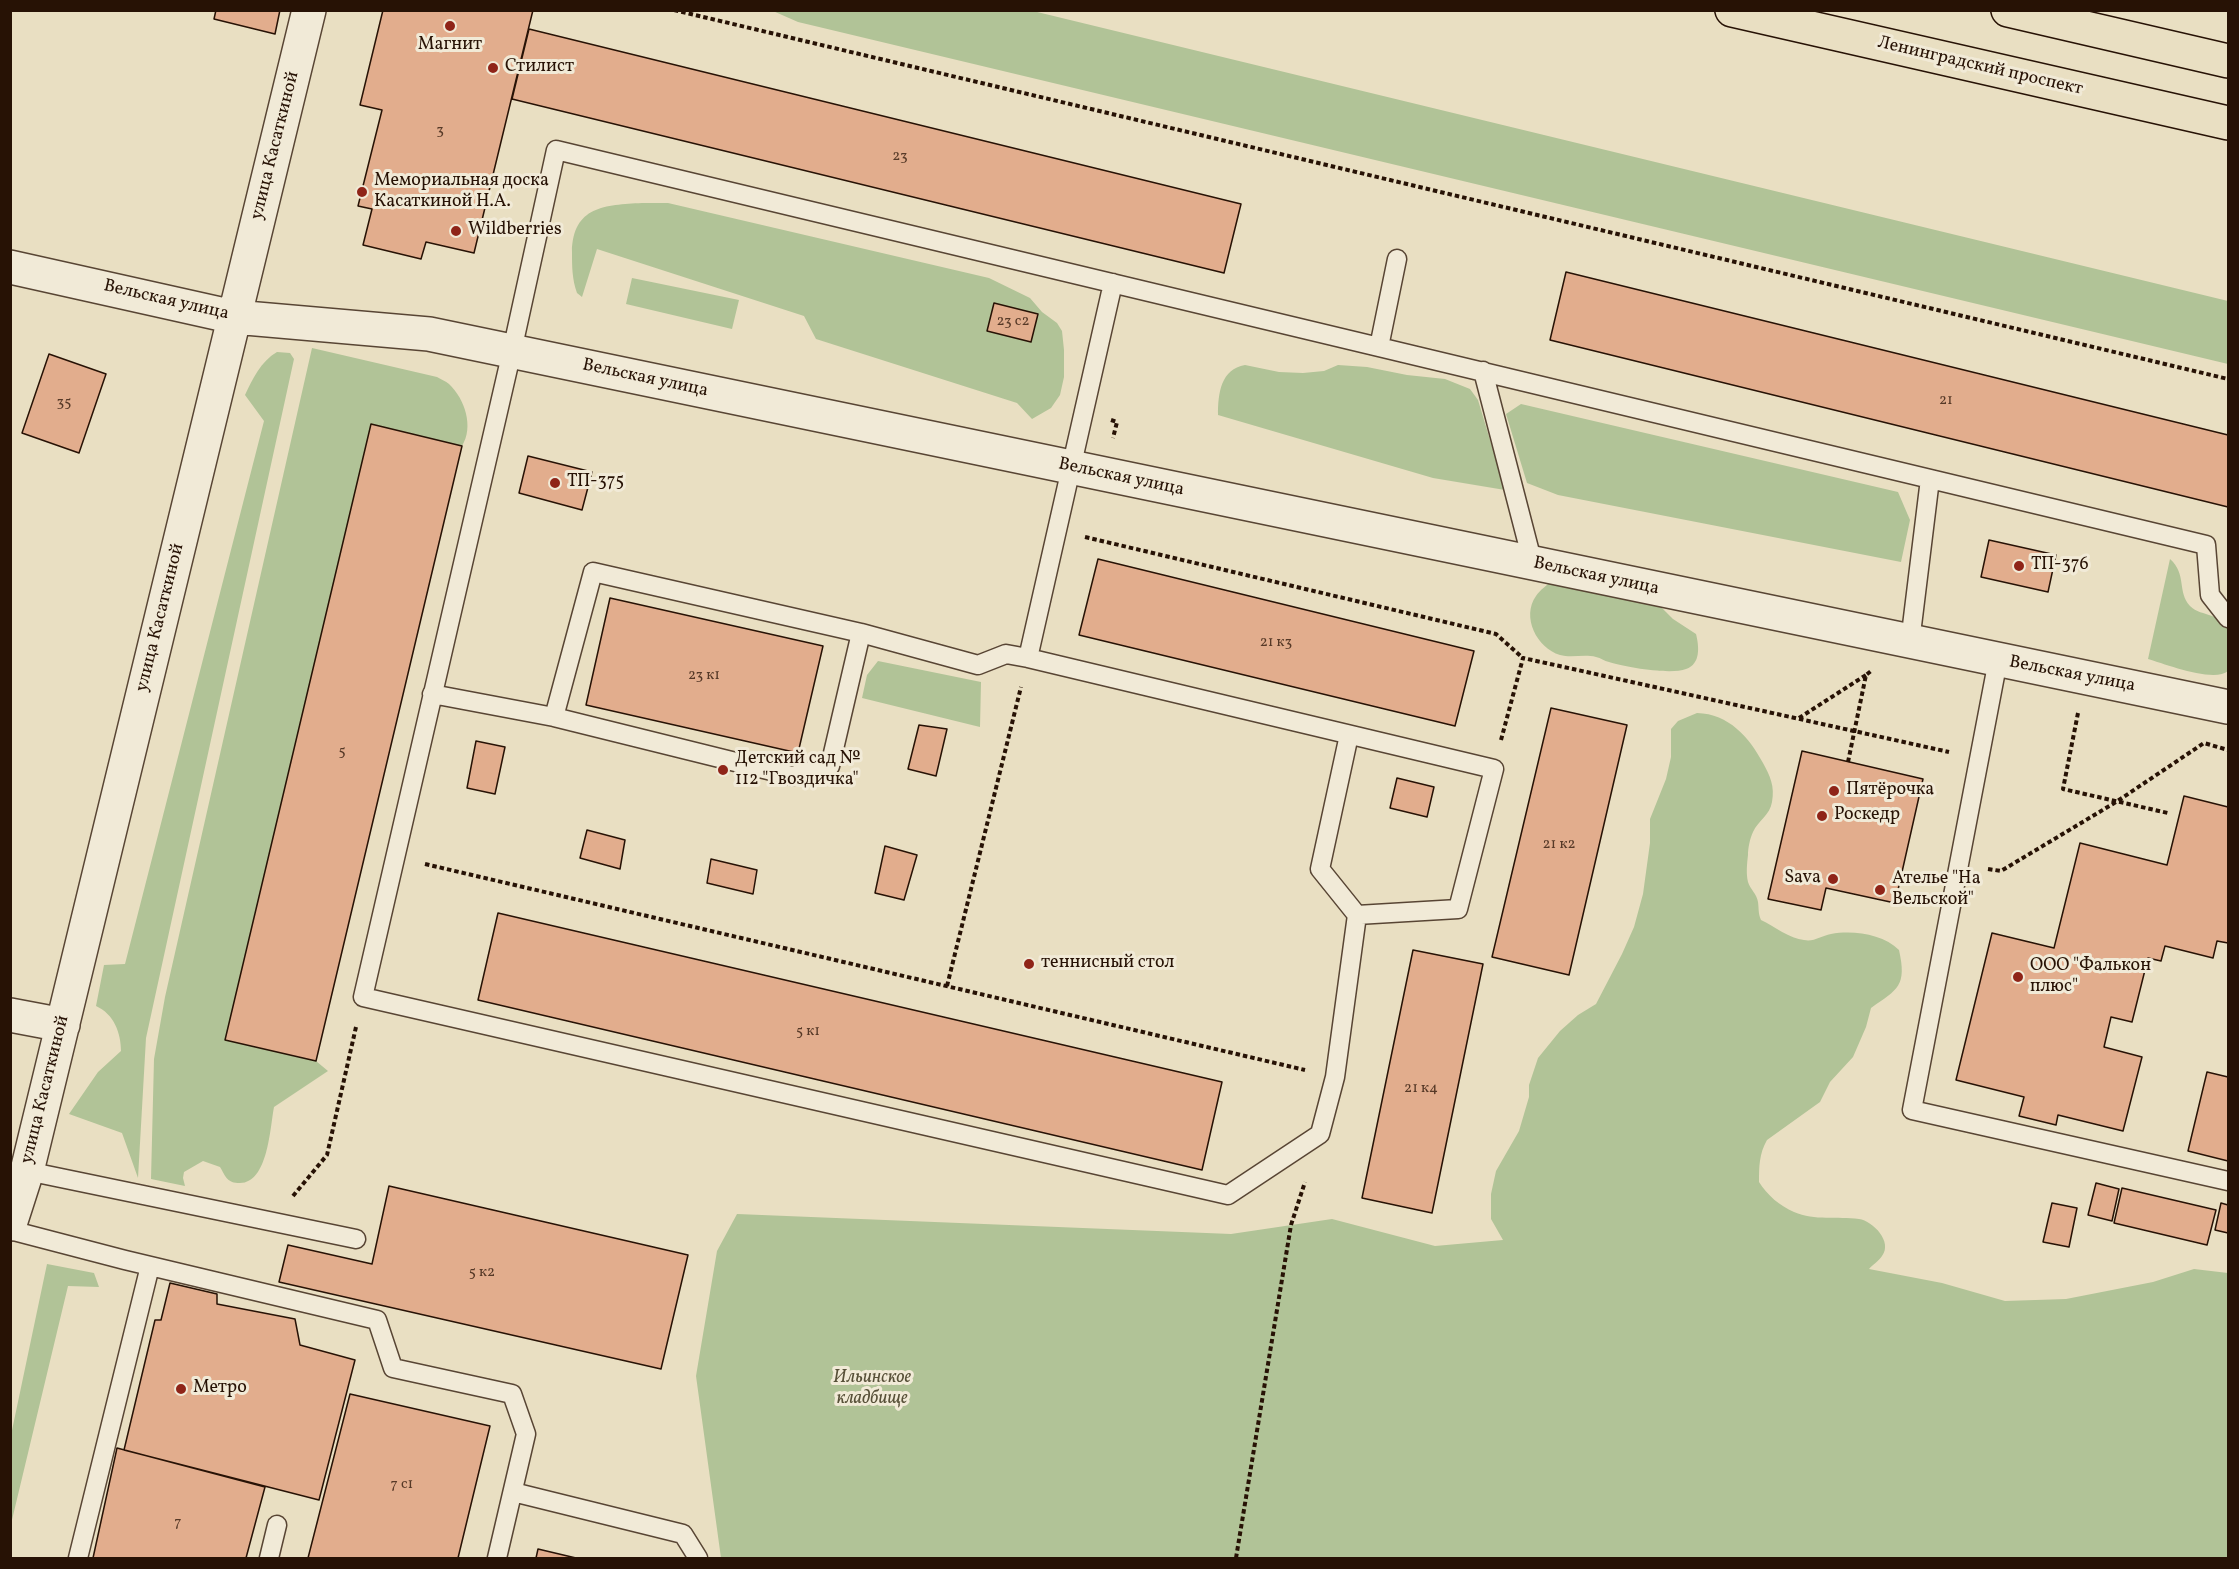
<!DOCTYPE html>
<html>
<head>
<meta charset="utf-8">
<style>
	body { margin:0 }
	#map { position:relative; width:2239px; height:1569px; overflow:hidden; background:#e9dfc2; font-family:Vollkorn,serif }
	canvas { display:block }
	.frame { position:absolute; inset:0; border:12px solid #271205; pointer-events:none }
</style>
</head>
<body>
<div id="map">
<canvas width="2239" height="1569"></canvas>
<div class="frame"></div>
</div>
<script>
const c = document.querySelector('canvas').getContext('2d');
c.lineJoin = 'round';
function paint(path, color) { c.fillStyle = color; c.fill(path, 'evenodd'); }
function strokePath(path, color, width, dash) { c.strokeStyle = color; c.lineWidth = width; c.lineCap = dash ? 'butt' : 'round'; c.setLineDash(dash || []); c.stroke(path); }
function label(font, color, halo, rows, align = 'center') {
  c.font = font + ' Vollkorn,serif'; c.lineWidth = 6; c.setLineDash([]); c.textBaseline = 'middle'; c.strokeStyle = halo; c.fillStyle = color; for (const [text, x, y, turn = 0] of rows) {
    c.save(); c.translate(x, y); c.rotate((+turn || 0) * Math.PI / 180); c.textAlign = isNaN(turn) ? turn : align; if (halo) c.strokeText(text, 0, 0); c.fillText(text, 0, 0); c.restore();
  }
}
const green = new Path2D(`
	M773 11H1033L2228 301V364L819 27 798 22Z
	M642 203H668L989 278 1030 298 1042 312 1057 323 1062 331 1064 350V377L1060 395 1051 408 1032 419 1017 403 816 339 804 316 597 249 582 297 577 293C572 279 572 266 572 252 573 206 605 205 642 203Z
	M632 278 739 300 732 329 626 304Z
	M312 348 437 377C440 379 446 381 449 384 465 399 474 427 462 446L371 424 316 1061 328 1071 274 1107C270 1128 268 1183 240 1183 227 1183 226 1177 220 1167L203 1161 184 1172 183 1178 185 1186 151 1179 154 1059 165 997Z
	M277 352 290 353 294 359 146 1038 138 1178 122 1133 69 1114 98 1072 121 1051C121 1033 114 1014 96 1006L104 965 125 964 264 421 245 395C252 380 261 361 277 352Z
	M1245 365 1279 372 1303 373 1324 371 1338 365 1367 367 1407 375 1445 379 1470 389 1478 400 1505 490 1433 478 1218 415C1218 393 1221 369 1245 365Z
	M1521 404 1898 492 1910 520 1901 562 1558 495 1527 483 1506 414Z
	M2170 559C2187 574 2177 592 2190 606 2196 612 2204 613 2212 616 2217 618 2223 622 2228 626V671C2214 683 2165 664 2148 659Z
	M1553 580 1660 606 1673 619 1696 634C1699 646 1701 664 1686 669 1670 675 1625 667 1609 662 1604 661 1601 658 1596 657 1585 654 1571 658 1560 655 1537 648 1521 617 1536 596 1540 590 1547 585 1553 580Z
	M878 661 981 682 980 727 862 698 867 675Z
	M1697 713C1729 714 1749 737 1763 763 1770 776 1775 786 1772 802 1770 815 1758 821 1753 832 1750 838 1748 848 1748 855 1747 863 1746 874 1748 882 1750 889 1757 894 1758 902 1759 909 1758 913 1761 920 1774 926 1790 939 1804 940 1814 942 1821 936 1831 934 1853 930 1883 934 1899 950 1907 986 1898 989 1871 1008L1866 1027 1853 1057 1830 1082 1820 1102 1767 1140C1759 1154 1759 1167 1759 1182 1767 1195 1780 1206 1794 1212 1815 1221 1837 1216 1859 1219 1873 1221 1893 1242 1882 1256 1879 1261 1872 1265 1869 1269L1942 1283 2005 1301 2066 1299 2153 1282 2194 1269 2228 1273V1558H721L696 1376 717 1251 737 1214 1231 1234 1332 1219 1435 1246 1503 1240 1491 1219V1194L1496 1171 1519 1131 1529 1097V1085L1538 1058 1560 1031 1578 1015 1596 1004 1622 954 1634 927 1643 894 1650 843V819L1666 779 1671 757V729L1678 721Z
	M47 1264 94 1273 99 1287 68 1286 11 1524V1435Z`);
const building = new Path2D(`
	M216 10H280L275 34 214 19Z
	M383 10H533L474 253 426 242 421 259 363 245 372 209 358 206 382 110 360 105Z
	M529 29 1241 204 1224 273 512 99Z
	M1566 272 2228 435V507L1550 340Z
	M994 303 1038 314 1031 342 987 331Z
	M49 354 106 374 79 453 22 433Z
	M371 424 462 446 316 1061 225 1040Z
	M528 456 592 472 582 510 519 493Z
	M1989 540 2056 555 2048 592 1981 577Z
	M1098 559 1474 651 1455 726 1079 635Z
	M610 598 823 646 798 753 586 705Z
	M1551 708 1627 725 1569 975 1492 957Z
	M919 725 947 729 936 776 908 769Z
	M476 741 505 747 495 794 467 788Z
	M1802 751 1923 779 1895 903 1826 888 1821 910 1768 899Z
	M1397 778 1434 787 1427 817 1390 808Z
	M2184 796 2228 807V943L2217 941 2213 958 2165 946 2161 961 2148 958 2132 1022 2111 1017 2104 1047 2142 1057 2123 1131 2058 1115 2056 1125 2019 1116 2024 1097 1956 1080 1992 933 2054 948 2080 843 2167 865Z
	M587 830 625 840 620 869 580 858Z
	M885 846 917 855 904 900 875 893Z
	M711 859 757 870 753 894 707 883Z
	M498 913 1222 1082 1202 1170 478 1000Z
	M1413 950 1483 964 1432 1213 1362 1198Z
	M2207 1072 2228 1077V1161L2188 1151Z
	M2096 1183 2119 1189 2112 1221 2088 1215Z
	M389 1186 688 1255 661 1369 279 1282 288 1245 372 1264Z
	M2122 1188 2216 1210 2207 1245 2114 1223Z
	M2052 1203 2077 1208 2069 1247 2043 1242Z
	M2221 1203 2228 1205V1233L2215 1230Z
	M170 1283 217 1294V1304L295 1319 300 1345 355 1360 319 1500 124 1450 155 1320H161Z
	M350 1394 490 1426 458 1558H308Z
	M117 1448 265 1487 246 1558H93Z
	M538 1549 576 1558H536Z`);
const path = new Path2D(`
	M674 10 2228 379
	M1111 420 1117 422 1113 438
	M1085 537 1496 634 1523 658
	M2078 713 2063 789 2168 813
	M1799 718 1866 675
	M1501 740 1523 658 1949 752
	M1848 762 1866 675 1871 671
	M425 864 1305 1070
	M1988 869 2001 871 2116 802 2204 743 2228 750
	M947 986 1021 687
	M293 1196 327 1155 356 1027
	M1236 1558 1291 1225 1305 1182`);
const service = new Path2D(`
	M1379 347 1397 259
	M1483 371 1533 564
	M1910 642 1930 479
	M1028 658 1113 283
	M1998 660 1912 1110 2228 1181
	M432 694 554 717 792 776 830 766 861 633
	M554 717 593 572 861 633 978 665 1006 654 1028 658 1494 769 1458 909 1357 915 1335 1077 1320 1134 1228 1195 363 997 512 351 556 150 2206 545 2210 595 2228 618
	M1349 735 1320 869 1357 915
	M27 1171 356 1239
	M10 1230 125 1260 377 1320 393 1368 512 1394 526 1434 497 1558
	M513 1492 683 1534 698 1558
	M78 1558 150 1266
	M269 1558 277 1525`);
const minor = new Path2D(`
	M10 267 234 317 429 334 2228 707
	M10 1015 63 1025
	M10 1224 27 1171 309 10`);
const primary = new Path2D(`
	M1732 10 2228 123
	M2008 10 2228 61`);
const markers = [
	[450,26,6,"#8f2418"],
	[493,68,6,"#8f2418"],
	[362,192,6,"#8f2418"],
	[456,231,6,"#8f2418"],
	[555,483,6,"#8f2418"],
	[2019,566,6,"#8f2418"],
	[723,770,6,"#8f2418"],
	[1834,791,6,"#8f2418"],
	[1822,816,6,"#8f2418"],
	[1833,879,6,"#8f2418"],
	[1880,890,6,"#8f2418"],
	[1029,964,6,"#8f2418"],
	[2018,977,6,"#8f2418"],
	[181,1389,6,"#8f2418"]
];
const numberNames = [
	["3",440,131],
	["23",900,157],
	["23 с2",1013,322],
	["21",1946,401],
	["35",64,403],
	["21 к3",1276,643],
	["23 к1",704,676],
	["5",342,752],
	["21 к2",1559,845],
	["5 к1",808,1032],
	["21 к4",1421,1089],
	["5 к2",482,1273],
	["7 с1",402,1485],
	["7",178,1523]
];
const poiNames = [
	["Магнит",450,46,"center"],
	["Стилист",505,68],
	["Мемориальная доска",374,182],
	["Касаткиной Н.А.",374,203],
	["Wildberries",468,231],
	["ТП-375",567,483],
	["ТП-376",2031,566],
	["Детский сад №",735,760],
	["112 \"Гвоздичка\"",735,781],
	["Пятёрочка",1846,791],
	["Роскедр",1834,816],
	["Sava",1821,879,"right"],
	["Ателье \"На",1892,880],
	["Вельской\"",1892,901],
	["теннисный стол",1041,964],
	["ООО \"Фалькон",2030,967],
	["плюс\"",2030,988],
	["Метро",193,1389]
];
const streetNames = [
	["Ленинградский проспект",1980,67,13],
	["улица Касаткиной",276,146,-76],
	["Вельская улица",166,301,13],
	["Вельская улица",645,379,12],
	["Вельская улица",1121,478,12],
	["Вельская улица",1596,577,12],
	["улица Касаткиной",161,618,-76],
	["Вельская улица",2072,675,11],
	["улица Касаткиной",46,1090,-76]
];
const parkNames = [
	["Ильинское",872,1379],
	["кладбище",872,1400]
];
paint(green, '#b1c397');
paint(building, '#e2ad8d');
strokePath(building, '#271205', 1.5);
strokePath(service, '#584534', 21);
strokePath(minor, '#584534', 36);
strokePath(primary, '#271205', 36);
strokePath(path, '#271205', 4, [4.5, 3]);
strokePath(service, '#f1ead7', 18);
strokePath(minor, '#f1ead7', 33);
strokePath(primary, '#e9dfc2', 33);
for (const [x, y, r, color] of markers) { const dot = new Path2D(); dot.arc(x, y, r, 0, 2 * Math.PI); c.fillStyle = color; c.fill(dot); strokePath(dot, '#f1ead7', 2); }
label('15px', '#563927', null, numberNames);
label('18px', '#271205', '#f1ead7', poiNames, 'left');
label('18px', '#271205', '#f1ead7', streetNames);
label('italic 18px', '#575038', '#f1ead7', parkNames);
</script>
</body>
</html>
